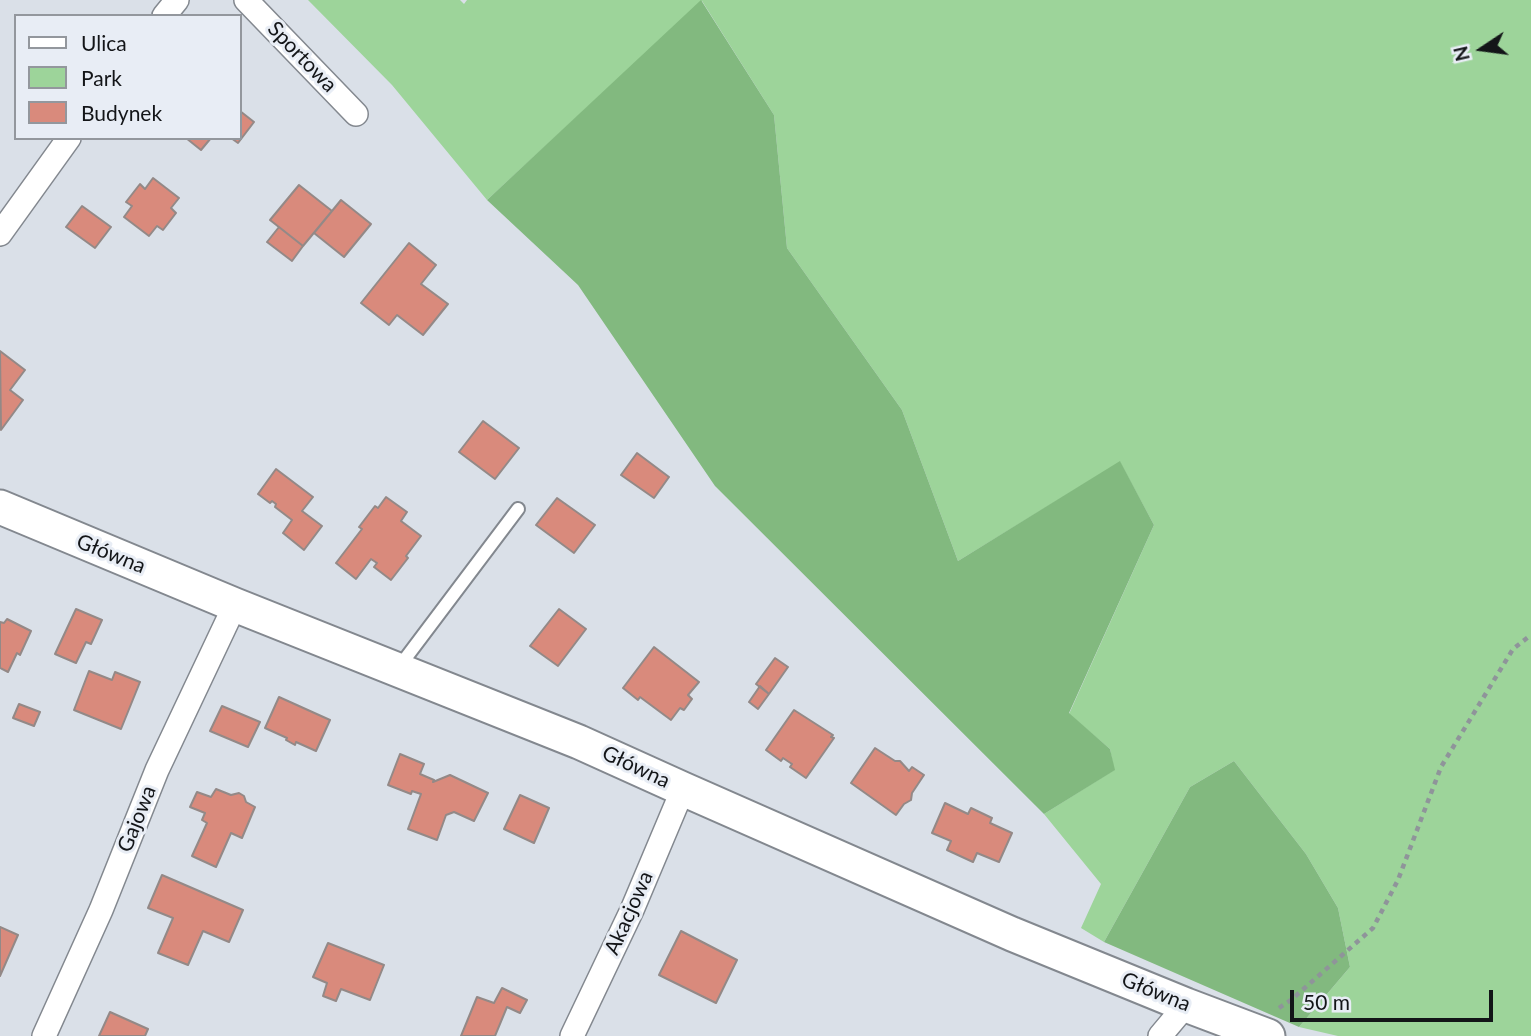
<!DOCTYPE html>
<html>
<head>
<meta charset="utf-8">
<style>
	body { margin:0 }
	#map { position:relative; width:1531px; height:1036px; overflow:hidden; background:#dae0e8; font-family:Lato,sans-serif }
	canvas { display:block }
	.legend { position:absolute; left:14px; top:14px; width:228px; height:126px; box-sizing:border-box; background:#e8edf5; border:2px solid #93979d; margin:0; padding:9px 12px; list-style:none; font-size:21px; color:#131518 }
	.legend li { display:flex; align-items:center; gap:14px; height:35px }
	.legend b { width:35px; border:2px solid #93979d }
	.north { position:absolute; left:1447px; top:14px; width:70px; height:70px; -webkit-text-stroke:5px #e8edf5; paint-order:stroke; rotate:257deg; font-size:19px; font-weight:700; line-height:28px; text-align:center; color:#131518 }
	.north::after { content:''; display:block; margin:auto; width:24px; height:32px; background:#131518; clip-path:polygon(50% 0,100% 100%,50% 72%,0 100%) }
	.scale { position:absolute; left:1290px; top:990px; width:203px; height:32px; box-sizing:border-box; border:4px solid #131518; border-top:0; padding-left:9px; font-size:21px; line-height:24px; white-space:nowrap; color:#131518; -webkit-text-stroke:5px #e8edf5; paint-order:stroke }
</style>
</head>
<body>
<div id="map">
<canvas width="1531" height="1036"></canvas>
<ul class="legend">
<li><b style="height:9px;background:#fff"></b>Ulica</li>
<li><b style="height:19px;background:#9dd49a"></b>Park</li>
<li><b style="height:19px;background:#d98a7c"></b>Budynek</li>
</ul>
<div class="north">N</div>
<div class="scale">50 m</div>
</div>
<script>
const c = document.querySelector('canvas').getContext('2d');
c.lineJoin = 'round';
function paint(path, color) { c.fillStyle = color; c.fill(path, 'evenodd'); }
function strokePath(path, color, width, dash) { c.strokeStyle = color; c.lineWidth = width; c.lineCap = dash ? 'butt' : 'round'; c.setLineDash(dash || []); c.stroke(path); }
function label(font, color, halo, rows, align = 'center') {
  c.font = font + ' Lato,sans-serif'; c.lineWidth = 6; c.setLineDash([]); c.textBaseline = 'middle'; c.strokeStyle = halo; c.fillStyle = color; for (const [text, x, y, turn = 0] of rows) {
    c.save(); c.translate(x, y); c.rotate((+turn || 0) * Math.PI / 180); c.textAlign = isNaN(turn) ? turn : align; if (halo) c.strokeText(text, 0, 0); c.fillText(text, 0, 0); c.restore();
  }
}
const green = new Path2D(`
	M308 0H460L464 4 467 0H1531V1036H1338L1299 1027 1350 967 1338 908 1306 854 1234 761 1190 787 1104 942 1081 928 1101 884 1044 814 1114 770 1110 749 1069 714 1154 525 1120 462 958 561 902 410 787 248 774 115 702 1 487 200 392 85Z`);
const forest = new Path2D(`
	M701 0 774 115 787 248 902 410 958 561 1120 461 1154 525 1069 713 1110 749 1115 770 1044 814 715 486 578 285 487 200Z
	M1234 761 1306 854 1338 908 1350 967 1299 1027 1104 942 1190 787Z`);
const building = new Path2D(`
	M240 111 254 122 238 143 231 138H240Z
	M186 138H211L201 150Z
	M153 178 179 198 171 208 176 213 163 230 157 226 149 236 124 217 132 206 126 202 140 184 145 189Z
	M299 185 332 211 303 246 270 220Z
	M341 200 371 224 344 257 314 233Z
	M82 206 111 227 95 248 66 227Z
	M279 227 303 246 292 261 267 242Z
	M409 243 436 265 421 284 448 304 423 335 397 315 389 325 361 303Z
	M0 351 25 370 10 390 23 400 1 430Z
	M483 421 519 448 495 479 459 452Z
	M637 453 669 477 654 498 621 475Z
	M276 469 313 497 302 511 322 526 304 550 283 533 292 520 275 507 276 504 272 501 270 503 258 494Z
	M386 497 407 512 401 521 421 536 406 556 408 558 391 580 374 567 377 563 371 559 356 579 336 563 362 529 359 527 375 506 378 508Z
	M557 498 595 525 574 553 536 525Z
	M76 609 102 620 91 644 86 642 76 663 55 654Z
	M559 609 586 629 558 666 530 646Z
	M7 619 31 631 20 655 17 653 8 672 0 668V622L4 623Z
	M654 647 699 682 688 695 692 699 684 710 680 708 671 720 640 697 638 700 623 688Z
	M775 658 788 667 769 694 756 684Z
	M89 671 112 680 115 672 140 682 121 729 74 710Z
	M760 686 769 694 758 709 749 702Z
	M279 697 330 720 316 751 296 742 295 745 286 740 287 738 265 728Z
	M19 704 40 712 34 726 13 718Z
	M222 706 260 722 248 747 210 731Z
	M794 710 833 735 831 737 834 738 806 778 790 767 792 764 783 758 781 761 766 750Z
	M875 748 895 761H900L909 771 912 767 924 775 912 793 911 800 904 804 896 815 851 783Z
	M400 754 424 764 420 774 434 780 433 782 450 775 488 793 474 821 454 812 446 815 437 840 408 829 421 794 412 791 411 794 388 785Z
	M216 789 231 795 239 793 244 796 246 802 255 807 242 838 231 833 216 867 192 856 207 823 202 820 205 813 190 807 197 792 211 797Z
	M520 795 549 808 534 843 504 829Z
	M945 803 968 814 971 808 992 818 990 823 1012 833 999 862 977 853 973 862 947 850 951 841 932 833Z
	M162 875 243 910 229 942 203 931 188 965 158 953 173 918 148 908Z
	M0 927 18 935 0 976Z
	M681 931 737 960 716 1003 659 975Z
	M328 943 384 965 370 1000 341 989 336 1001 323 996 327 983 313 977Z
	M502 988 527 1000 520 1013 507 1007 495 1036H461L477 997 494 1003Z
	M110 1012 148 1029 145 1036H99Z`);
const path = new Path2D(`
	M1279 1008 1291 1000 1373 928 1398 880 1441 767 1513 649 1531 635`);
const lane = new Path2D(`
	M399 667 518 509`);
const street = new Path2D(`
	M246 0 356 114
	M164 16 177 0
	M0 234 69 138
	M44 1036 101 910 157 770 235 605
	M572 1036 632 910 683 789
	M1160 1036 1186 1005`);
const secondary = new Path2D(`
	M0 507 235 605 579 742 683 789 1012 934 1186 1005 1268 1036`);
const streetNames = [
	["Sportowa",302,57,46],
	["Główna",111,554,22],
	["Główna",636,767,25],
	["Gajowa",137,819,-68],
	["Akacjowa",629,913,-66],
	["Główna",1156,992,22]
];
paint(green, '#9dd49a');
paint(forest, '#82b97f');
paint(building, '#d98a7c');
strokePath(building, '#938987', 2);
strokePath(lane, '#83888f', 16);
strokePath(street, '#83888f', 26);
strokePath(secondary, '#83888f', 37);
strokePath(path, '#8f949a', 4.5, [5, 5]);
strokePath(lane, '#fff', 12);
strokePath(street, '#fff', 23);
strokePath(secondary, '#fff', 33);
label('21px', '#131518', '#e8edf5', streetNames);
</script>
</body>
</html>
